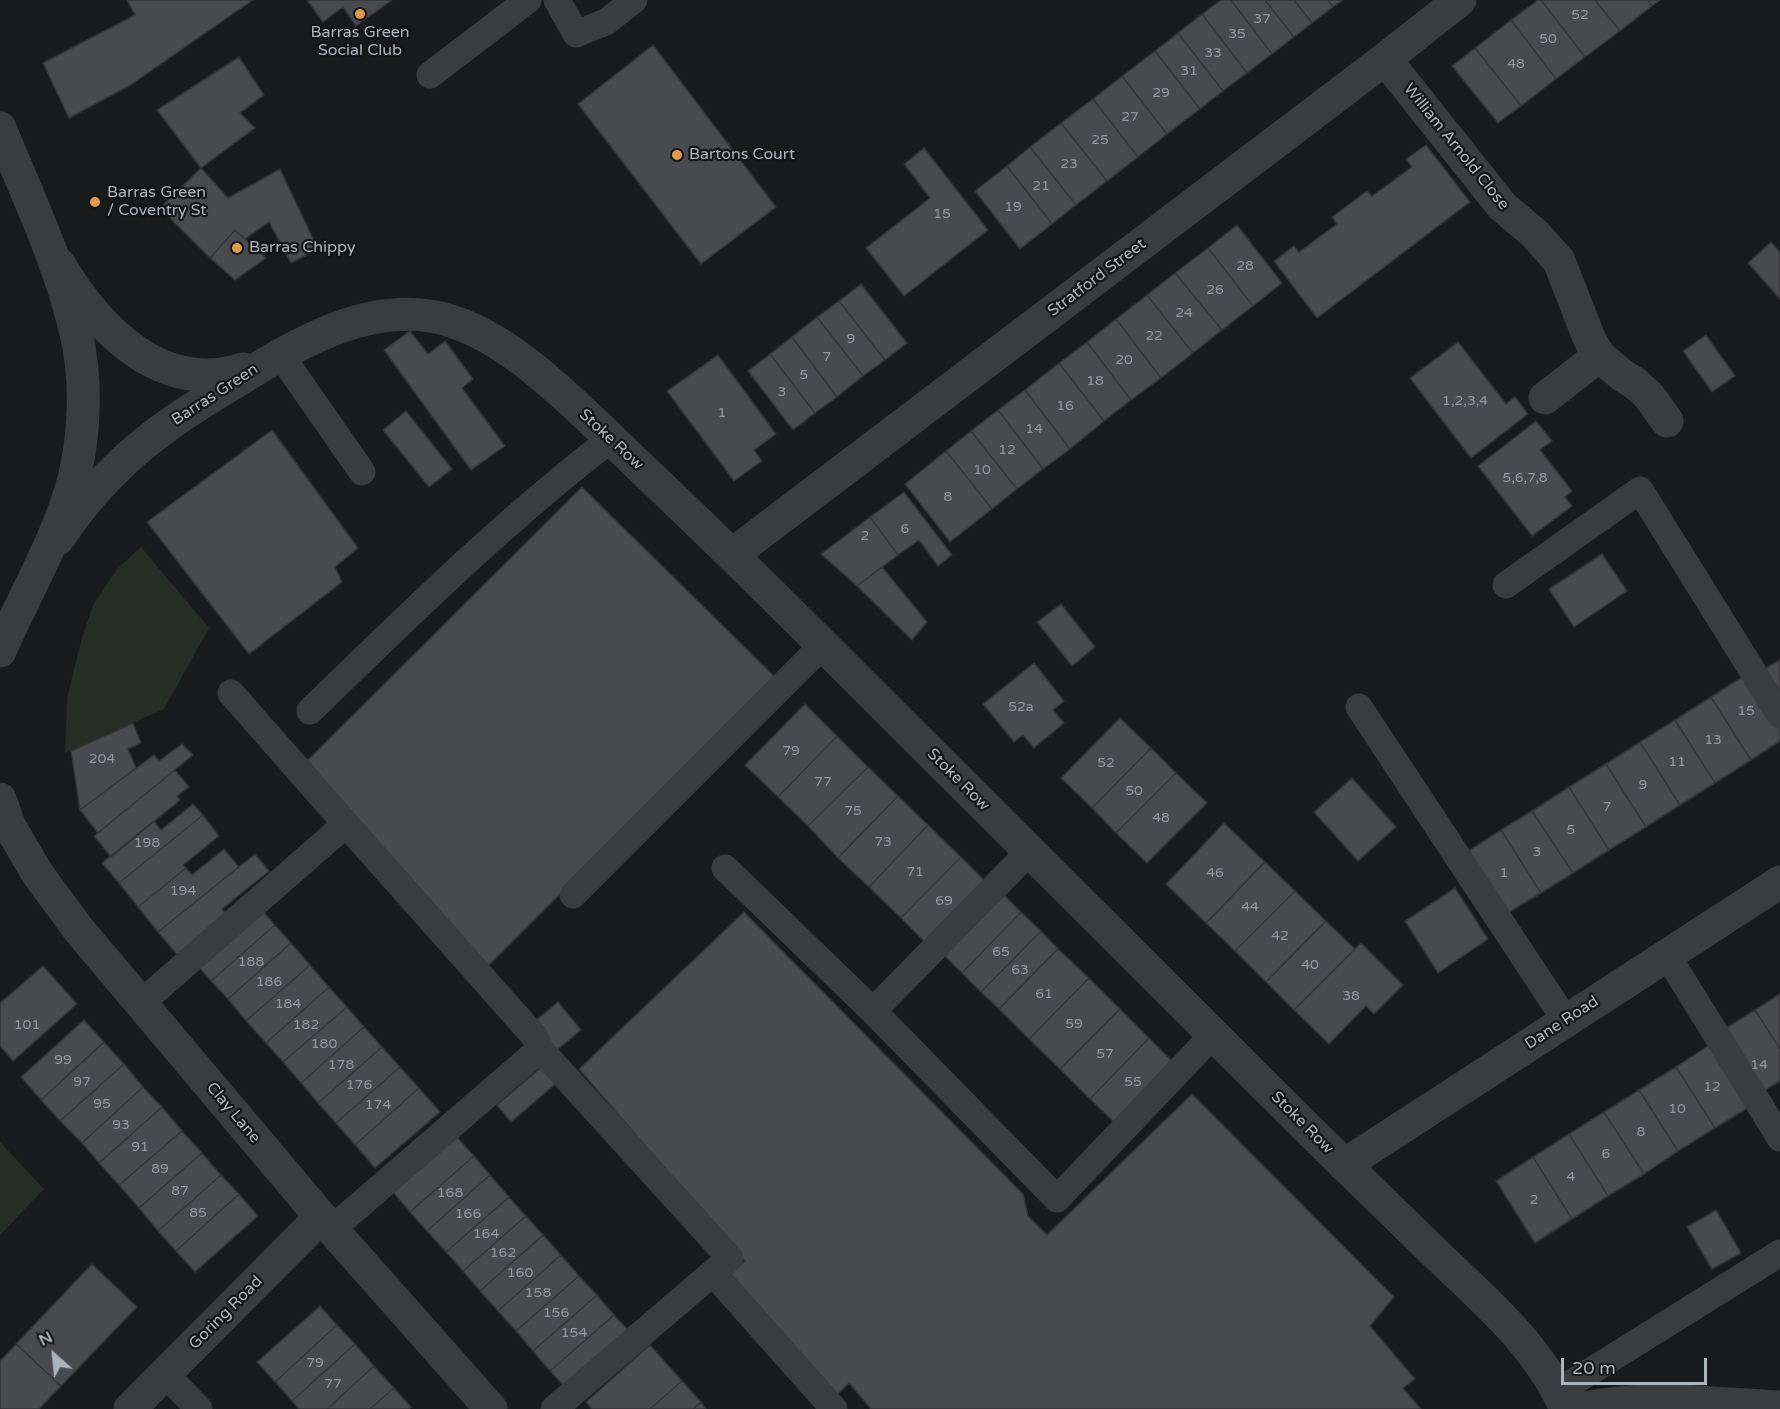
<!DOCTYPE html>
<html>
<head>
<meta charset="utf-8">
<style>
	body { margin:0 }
	#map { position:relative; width:1780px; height:1409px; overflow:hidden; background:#191a1b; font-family:"Varela Round",sans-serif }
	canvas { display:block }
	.north { position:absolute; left:24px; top:1325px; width:60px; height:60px; -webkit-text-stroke:4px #141516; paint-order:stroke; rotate:333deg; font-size:16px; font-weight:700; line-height:24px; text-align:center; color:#adb3ba }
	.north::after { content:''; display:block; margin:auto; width:21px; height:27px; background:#adb3ba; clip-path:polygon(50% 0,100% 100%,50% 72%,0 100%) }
	.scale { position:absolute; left:1561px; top:1358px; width:146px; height:27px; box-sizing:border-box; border:3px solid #adb3ba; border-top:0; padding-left:8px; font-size:18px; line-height:21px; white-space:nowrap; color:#adb3ba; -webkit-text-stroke:4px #141516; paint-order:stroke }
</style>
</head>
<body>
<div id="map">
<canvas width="1780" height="1409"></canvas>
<div class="north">N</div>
<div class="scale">20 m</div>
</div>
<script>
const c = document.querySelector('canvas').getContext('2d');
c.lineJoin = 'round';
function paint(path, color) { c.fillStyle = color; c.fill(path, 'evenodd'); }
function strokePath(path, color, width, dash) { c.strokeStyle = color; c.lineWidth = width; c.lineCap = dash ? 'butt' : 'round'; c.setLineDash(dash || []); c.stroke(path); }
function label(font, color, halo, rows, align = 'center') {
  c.font = font + ' "Varela Round",sans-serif'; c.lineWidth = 4.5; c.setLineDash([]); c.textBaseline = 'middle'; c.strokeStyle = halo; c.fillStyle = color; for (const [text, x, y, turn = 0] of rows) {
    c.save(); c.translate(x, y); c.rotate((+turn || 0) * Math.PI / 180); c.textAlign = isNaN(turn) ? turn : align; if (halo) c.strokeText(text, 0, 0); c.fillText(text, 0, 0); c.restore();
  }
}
const green = new Path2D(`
	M141 547 209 628 164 709 65 753 67 698 81 641 93 605 117 569Z
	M0 1142 44 1189 0 1235Z`);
const building = new Path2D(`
	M127 0H253L129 86 69 118 43 63 135 15Z
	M307 0H392L356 26 343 7 323 22Z
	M1221 0H1231L1272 54 1247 73 1202 14Z
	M1231 0H1265L1294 37 1272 54Z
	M1265 0H1294L1312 23 1294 37Z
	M1294 0H1328L1333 7 1312 23Z
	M1328 0H1343L1333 7Z
	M1538 0H1541L1585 57 1556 79 1511 20Z
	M1541 0H1595L1620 31 1585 57Z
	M1595 0H1648L1652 6 1620 31Z
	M1648 0H1660L1652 6Z
	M1202 14 1247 73 1223 91 1178 33Z
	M1511 20 1556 79 1521 106 1475 48Z
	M1178 33 1223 91 1200 109 1155 51Z
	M653 45 776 207 701 264 578 104Z
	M1475 48 1521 106 1498 123 1452 66Z
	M1155 51 1200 109 1167 134 1122 76Z
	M239 57 264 95 240 113 255 128 201 168 157 110Z
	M1122 76 1167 134 1138 157 1093 99Z
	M1093 99 1138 157 1107 181 1061 123Z
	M1061 123 1107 181 1076 205 1030 147Z
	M1426 145 1470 202 1317 318 1274 261 1294 246 1299 252 1337 224 1332 217 1367 191 1372 196 1412 167 1406 159Z
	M1030 147 1076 205 1052 224 1007 166Z
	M924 148 988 230 904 296 866 248 930 198 904 164Z
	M1007 166 1052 224 1020 249 975 191Z
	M201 168 228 198 280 169 318 249 291 263 269 222 245 239 235 230 210 258 160 208Z
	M1237 225 1282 283 1253 306 1208 248Z
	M235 230 266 258 235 280 210 258Z
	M1771 242 1780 252V299L1748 263Z
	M1208 248 1253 306 1222 330 1175 273Z
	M1175 273 1222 330 1193 353 1147 295Z
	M861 284 907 343 885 360 839 301Z
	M1147 295 1193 353 1161 378 1116 319Z
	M839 301 885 360 863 376 817 317Z
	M817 317 863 376 837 397 792 337Z
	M1116 319 1161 378 1131 400 1087 342Z
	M410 331 428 354 445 341 473 379 462 388 505 446 471 470 384 350Z
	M1706 335 1735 376 1712 392 1683 351Z
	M792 337 837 397 815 413 770 354Z
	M1087 342 1131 400 1104 421 1059 363Z
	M1458 342 1506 404 1515 397 1528 414 1471 458 1410 378Z
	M770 354 815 413 793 430 748 371Z
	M718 355 776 434 754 450 762 461 734 481 667 391Z
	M1059 363 1104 421 1070 449 1025 390Z
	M1025 390 1070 449 1043 469 998 410Z
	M998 410 1043 469 1017 489 971 431Z
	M406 411 452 469 429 487 383 430Z
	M1536 421 1552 441 1540 450 1572 491 1565 497 1572 506 1532 536 1478 466Z
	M272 430 358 548 335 567 342 582 249 654 147 522Z
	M971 431 1017 489 992 509 946 451Z
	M946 451 992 509 950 542 905 484Z
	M582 487 776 678 486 968 307 761Z
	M904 492 952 555 938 566 919 540 898 555 870 517Z
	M870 517 898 555 857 586 821 554Z
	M1602 554 1627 591 1574 627 1549 589Z
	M882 567 927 622 912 640 857 586Z
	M1061 604 1095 647 1072 666 1037 622Z
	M1780 660V696L1764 669Z
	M1034 663 1064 701 1053 710 1064 723 1034 748 1023 735 1014 742 983 704Z
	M1747 674 1780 726V741L1751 760 1711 697Z
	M1711 697 1751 760 1715 783 1675 720Z
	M805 704 837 736 778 797 745 765Z
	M1120 718 1151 748 1092 808 1061 778Z
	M1675 720 1715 783 1680 805 1640 742Z
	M133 723 141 743 128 749 136 768 80 810 71 751Z
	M837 736 868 767 808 826 778 797Z
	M1640 742 1680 805 1646 827 1606 764Z
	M182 744 193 755 98 833 80 810 154 755 159 761Z
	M1151 748 1176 773 1116 833 1092 808Z
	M1606 764 1646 827 1609 850 1569 787Z
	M868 767 898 796 838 858 808 826Z
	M175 770 189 787 177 796 180 800 111 857 94 836Z
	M1176 773 1207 803 1147 863 1116 833Z
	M1352 778 1396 827 1358 861 1314 812Z
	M1569 787 1609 850 1573 873 1532 811Z
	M898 796 928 825 869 887 838 858Z
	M193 804 203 815 119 883 102 863 154 821 161 830Z
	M1532 811 1573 873 1541 893 1501 830Z
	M203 815 219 836 183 865 186 868 138 907 119 883Z
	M1224 823 1265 862 1206 923 1166 884Z
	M928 825 961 857 901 918 869 887Z
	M1501 830 1541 893 1506 914 1467 852Z
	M224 849 239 867 158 932 138 907 186 868 192 875Z
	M255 854 269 871 222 909 230 919 180 958 158 932Z
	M961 857 987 883 927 944 901 918Z
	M1265 862 1295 891 1235 951 1206 923Z
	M1455 888 1488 939 1438 973 1405 921Z
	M1295 891 1326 921 1266 982 1235 951Z
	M1003 894 1021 912 962 973 943 954Z
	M262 910 275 925 211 981 198 966Z
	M744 912 1023 1194 1028 1216 1047 1235 1192 1094 1394 1297 1370 1326 1415 1379 1403 1388 1421 1409H871L849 1383 834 1398 726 1274 745 1261 579 1069Z
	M1021 912 1041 931 981 992 962 973Z
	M1326 921 1355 949 1294 1010 1266 982Z
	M275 925 291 943 228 999 211 981Z
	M1041 931 1058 949 999 1009 981 992Z
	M291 943 310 965 246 1021 228 999Z
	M1361 943 1403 985 1374 1014 1366 1006 1329 1044 1294 1010Z
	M1058 949 1089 978 1029 1039 999 1009Z
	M310 965 329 987 266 1043 246 1021Z
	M43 966 77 1004 13 1061 0 1046V1003Z
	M1089 978 1120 1009 1060 1069 1029 1039Z
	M329 987 347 1007 283 1062 266 1043Z
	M1780 994V1049L1755 1010Z
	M558 1002 581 1030 557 1050 534 1022Z
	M347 1007 364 1027 301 1083 283 1062Z
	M1120 1009 1149 1038 1090 1099 1060 1069Z
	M1755 1010 1780 1049V1081L1757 1095 1718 1033Z
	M84 1020 104 1042 41 1100 21 1077Z
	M364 1027 382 1047 318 1103 301 1083Z
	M1149 1038 1176 1065 1117 1125 1090 1099Z
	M104 1042 124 1064 60 1121 41 1100Z
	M1709 1045 1749 1107 1715 1128 1676 1067Z
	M382 1047 400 1067 336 1123 318 1103Z
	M124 1064 143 1087 82 1143 60 1121Z
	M545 1064 560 1080 511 1122 497 1105Z
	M400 1067 419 1088 355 1145 336 1123Z
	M1676 1067 1715 1128 1678 1151 1639 1090Z
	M143 1087 162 1107 99 1163 82 1143Z
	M419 1088 440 1112 375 1168 355 1145Z
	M1639 1090 1678 1151 1644 1174 1604 1112Z
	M162 1107 182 1131 119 1185 99 1163Z
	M1604 1112 1644 1174 1608 1196 1569 1134Z
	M182 1131 202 1153 139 1208 119 1185Z
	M1569 1134 1608 1196 1572 1219 1533 1157Z
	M456 1136 474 1156 410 1212 393 1192Z
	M202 1153 221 1175 158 1231 139 1208Z
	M474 1156 490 1175 427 1231 410 1212Z
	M1533 1157 1572 1219 1535 1243 1496 1181Z
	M221 1175 239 1194 176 1251 158 1231Z
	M490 1175 509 1197 446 1252 427 1231Z
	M239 1194 258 1216 195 1272 176 1251Z
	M509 1197 526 1216 463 1271 446 1252Z
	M1716 1210 1741 1253 1712 1269 1687 1227Z
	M526 1216 543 1235 480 1291 463 1271Z
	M543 1235 561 1255 498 1311 480 1291Z
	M561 1255 579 1276 516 1331 498 1311Z
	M92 1264 137 1307 61 1386 16 1344Z
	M579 1276 597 1295 533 1351 516 1331Z
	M597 1295 614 1315 550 1371 533 1351Z
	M320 1306 337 1325 275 1382 257 1362Z
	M614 1315 631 1333 567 1389 550 1371Z
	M337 1325 355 1344 292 1401 275 1382Z
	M16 1344 61 1386 39 1409H0V1361Z
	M355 1344 374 1366 327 1409H299L292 1401Z
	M650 1345 682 1381 650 1409H592L586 1402Z
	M374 1366 394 1388 370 1409H327Z
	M682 1381 701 1402 693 1409H650Z
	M394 1388 411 1407 409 1409H370Z
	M701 1402 706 1409H693Z`);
const service = new Path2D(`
	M557 0 576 34 606 22 634 0
	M430 75 528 0
	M280 354 362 472
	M1506 585 1640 490 1780 715
	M231 693 346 824
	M1359 707 1566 1021
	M310 711C407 617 503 522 611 439
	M725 868 873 1011 1030 851
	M573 895 823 645
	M1667 955 1780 1138
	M141 1003 346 824 535 1037 540 1049 730 1258 554 1409
	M873 1011 1057 1199 1213 1035
	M332 1229 540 1049
	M713 1273 834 1409
	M165 1374 199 1409
	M1559 1391 1780 1253`);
const minor = new Path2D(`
	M1385 59 1502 206 1535 234 1559 261 1589 338 1599 356 1622 375 1636 384 1649 396 1667 421
	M59 264C97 328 161 396 243 369
	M1545 398 1599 356
	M58 539C77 510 99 484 124 461 156 431 194 407 232 384 295 345 373 296 451 321 489 333 525 360 554 386 582 410 609 437 636 463 708 531 778 600 848 670 996 817 1142 964 1290 1111 1338 1159 1387 1206 1436 1254 1485 1301 1539 1346 1566 1409
	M733 554 1385 59 1460 0
	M1344 1165 1780 882
	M130 1409 321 1217
	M1580 1409C1645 1394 1714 1404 1780 1407`);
const tertiary = new Path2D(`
	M0 128C27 195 60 263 76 333 87 379 85 433 74 479 58 539 25 594 0 651
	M0 799 9 825 37 873 79 930 321 1217 491 1409`);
const markers = [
	[360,14,6,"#e09c4c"],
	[677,155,6,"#e09c4c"],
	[95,202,6,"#e09c4c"],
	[237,248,6,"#e09c4c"]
];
const numberNames = [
	["52",1580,15],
	["37",1262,19],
	["35",1237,34],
	["50",1548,39],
	["33",1213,53],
	["48",1516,64],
	["31",1189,71],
	["29",1161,93],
	["27",1130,117],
	["25",1100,140],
	["23",1069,164],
	["21",1041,186],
	["19",1013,207],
	["15",942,214],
	["28",1245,266],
	["26",1215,290],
	["24",1184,313],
	["22",1154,336],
	["9",851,339],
	["7",827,357],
	["20",1124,360],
	["5",804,375],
	["18",1095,381],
	["3",782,392],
	["1,2,3,4",1465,401],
	["16",1065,406],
	["1",722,413],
	["14",1034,429],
	["12",1007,450],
	["10",982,470],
	["5,6,7,8",1525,478],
	["8",948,497],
	["6",905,529],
	["2",865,536],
	["52a",1021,707],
	["15",1746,711],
	["13",1713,740],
	["79",791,751],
	["204",102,759],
	["11",1677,762],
	["52",1106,763],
	["77",823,782],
	["9",1643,785],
	["50",1134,791],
	["7",1607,807],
	["75",853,811],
	["48",1161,818],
	["5",1571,830],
	["73",883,842],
	["198",147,843],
	["3",1537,852],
	["71",915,872],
	["46",1215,873],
	["1",1504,873],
	["194",183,891],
	["69",944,901],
	["44",1250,907],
	["42",1280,936],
	["65",1001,952],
	["188",251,962],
	["40",1310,965],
	["63",1020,970],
	["186",269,982],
	["61",1044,994],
	["38",1351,996],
	["184",288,1004],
	["59",1074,1024],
	["101",27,1025],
	["182",306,1025],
	["180",324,1044],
	["57",1105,1054],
	["99",63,1060],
	["178",341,1065],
	["14",1759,1065],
	["97",82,1082],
	["55",1133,1082],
	["176",359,1085],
	["12",1712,1087],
	["95",102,1104],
	["174",378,1105],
	["10",1677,1109],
	["93",121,1125],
	["8",1641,1132],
	["91",140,1147],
	["6",1606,1154],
	["89",160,1169],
	["4",1571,1177],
	["87",180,1191],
	["168",450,1193],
	["2",1534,1200],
	["85",198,1213],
	["166",468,1214],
	["164",486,1234],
	["162",503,1253],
	["160",520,1273],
	["158",538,1293],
	["156",556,1313],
	["154",574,1333],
	["79",315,1363],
	["77",333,1384]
];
const poiNames = [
	["Barras Green",360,33,"center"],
	["Social Club",360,51,"center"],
	["Bartons Court",689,155],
	["Barras Green",107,193],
	["/ Coventry St",107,211],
	["Barras Chippy",249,248]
];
const streetNames = [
	["William Arnold Close",1456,147,51],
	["Stratford Street",1097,278,-37],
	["Barras Green",215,395,-33],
	["Stoke Row",611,440,43],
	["Stoke Row",958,780,45],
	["Dane Road",1562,1023,-33],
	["Clay Lane",233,1113,50],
	["Stoke Row",1302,1123,45],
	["Goring Road",226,1313,-45]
];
paint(green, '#262d26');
paint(building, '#494a4e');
strokePath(building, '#343437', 1.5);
strokePath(service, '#3b3c40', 27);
strokePath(minor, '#3b3c40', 33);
strokePath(tertiary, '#3b3c40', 33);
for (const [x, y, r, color] of markers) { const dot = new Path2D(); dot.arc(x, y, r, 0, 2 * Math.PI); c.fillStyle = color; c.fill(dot); strokePath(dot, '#141516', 2); }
label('14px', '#94999f', null, numberNames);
label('16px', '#adb3ba', '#141516', poiNames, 'left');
label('16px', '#adb3ba', '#141516', streetNames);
</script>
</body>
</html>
